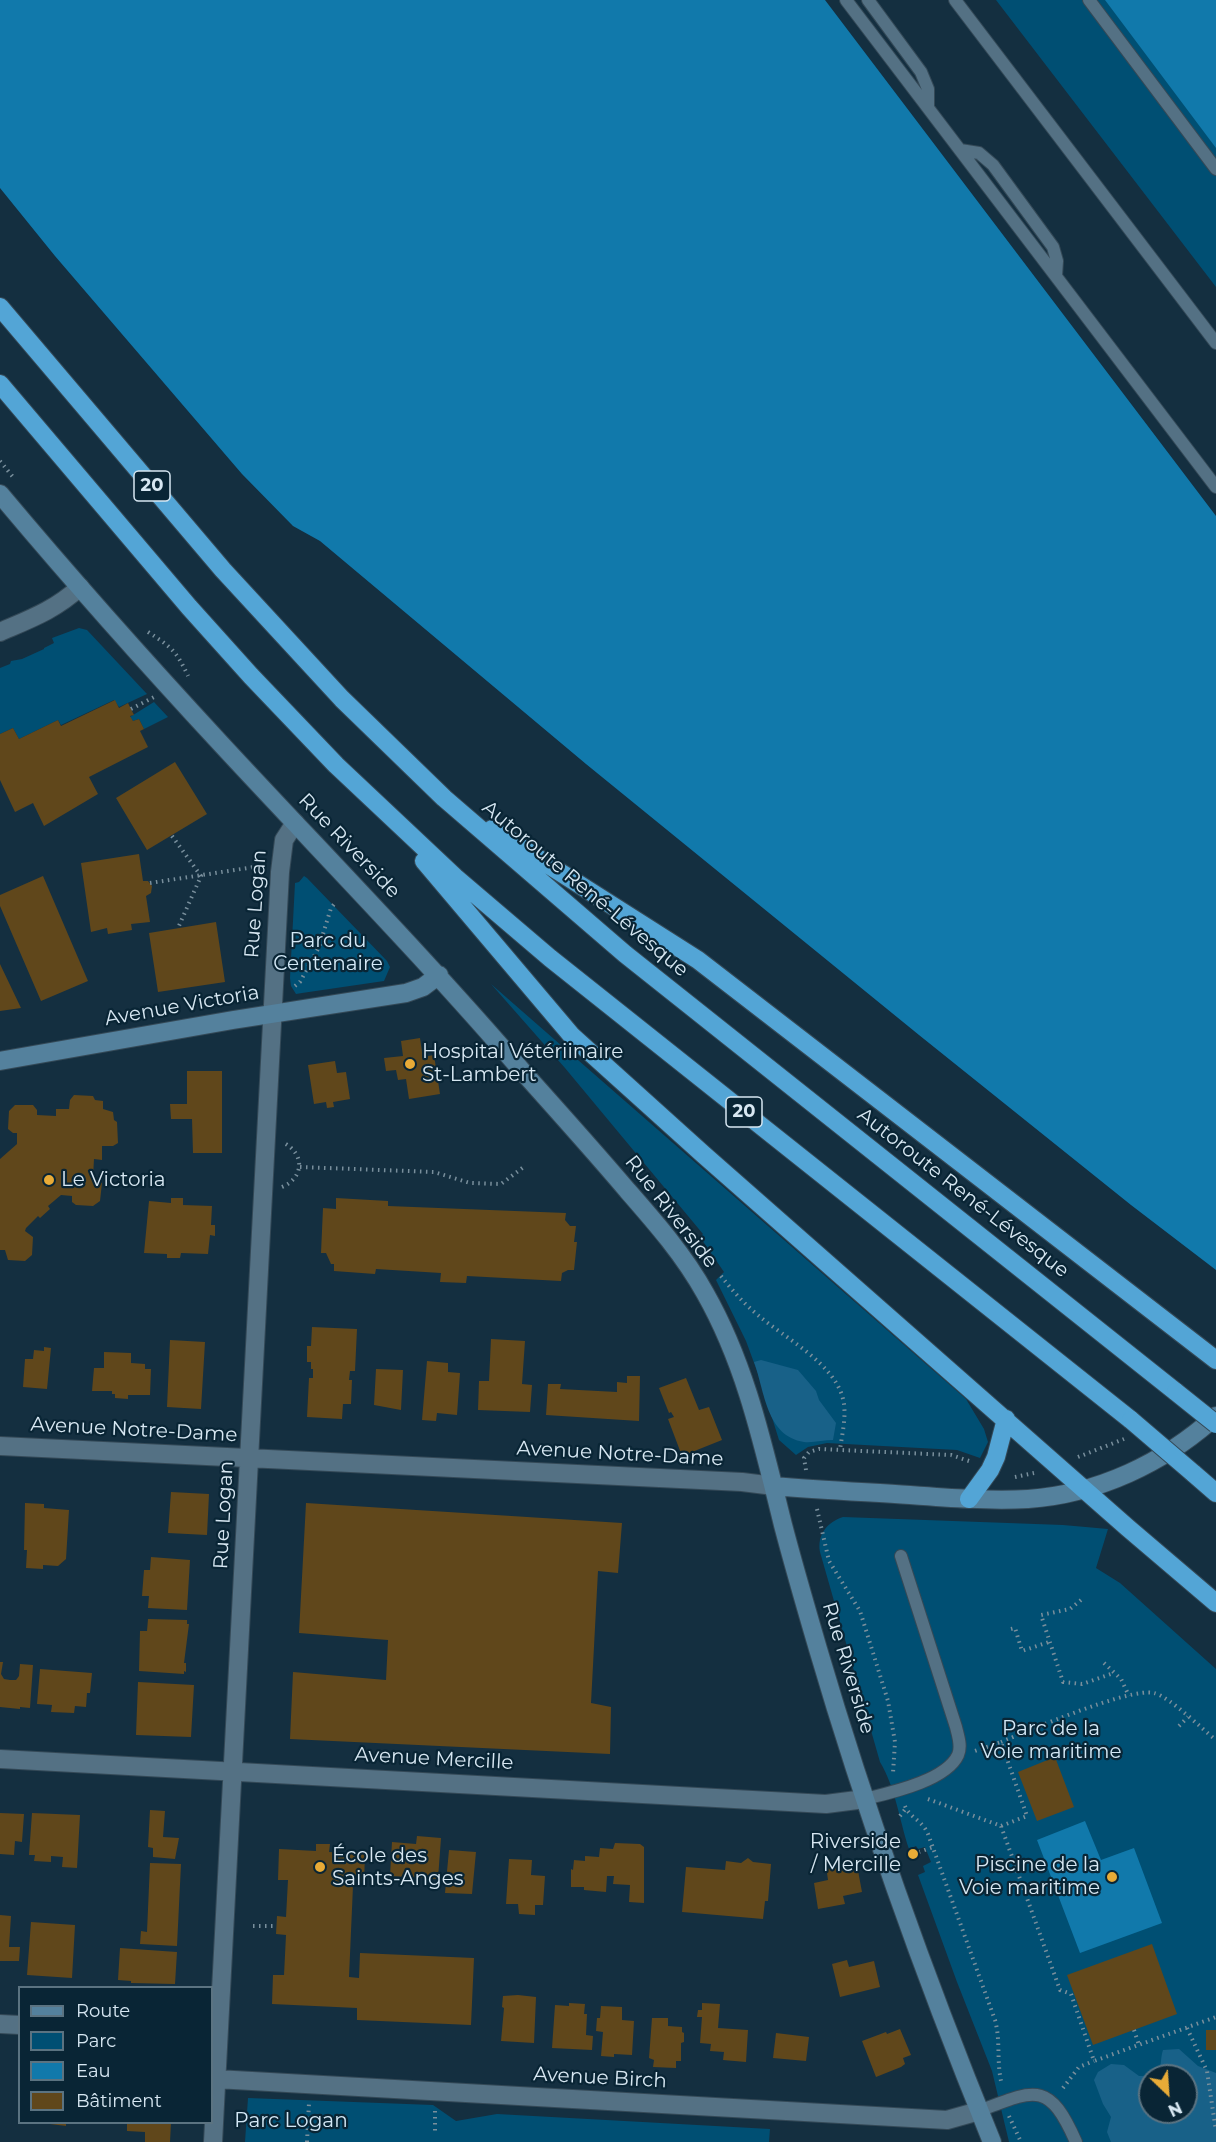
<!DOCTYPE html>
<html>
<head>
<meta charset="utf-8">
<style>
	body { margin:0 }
	#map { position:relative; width:1216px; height:2142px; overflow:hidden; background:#142f40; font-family:Montserrat,sans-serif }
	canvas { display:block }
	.legend { position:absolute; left:18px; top:1986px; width:195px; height:138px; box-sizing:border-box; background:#092535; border:2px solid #5b7381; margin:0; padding:8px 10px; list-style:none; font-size:18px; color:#d7e7f2 }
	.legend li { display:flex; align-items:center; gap:12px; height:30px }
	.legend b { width:30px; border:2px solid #5b7381 }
	.north { position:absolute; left:1138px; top:2064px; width:60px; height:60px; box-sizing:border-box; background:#092535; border:2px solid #5b7381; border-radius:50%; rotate:155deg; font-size:16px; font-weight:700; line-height:24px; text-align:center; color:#d7e7f2 }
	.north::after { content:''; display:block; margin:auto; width:21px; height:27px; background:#e8ab37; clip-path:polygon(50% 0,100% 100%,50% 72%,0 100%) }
</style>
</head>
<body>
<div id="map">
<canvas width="1216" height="2142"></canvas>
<ul class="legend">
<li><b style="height:8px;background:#54819d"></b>Route</li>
<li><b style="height:16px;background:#004f73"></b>Parc</li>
<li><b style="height:16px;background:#1179ab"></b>Eau</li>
<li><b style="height:16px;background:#60471b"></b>Bâtiment</li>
</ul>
<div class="north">N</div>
</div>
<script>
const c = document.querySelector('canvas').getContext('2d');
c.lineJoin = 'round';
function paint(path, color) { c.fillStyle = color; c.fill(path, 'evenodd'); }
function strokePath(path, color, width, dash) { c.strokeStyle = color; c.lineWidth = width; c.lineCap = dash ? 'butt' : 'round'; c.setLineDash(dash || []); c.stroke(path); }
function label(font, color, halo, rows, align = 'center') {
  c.font = font + ' Montserrat,sans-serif'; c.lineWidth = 4.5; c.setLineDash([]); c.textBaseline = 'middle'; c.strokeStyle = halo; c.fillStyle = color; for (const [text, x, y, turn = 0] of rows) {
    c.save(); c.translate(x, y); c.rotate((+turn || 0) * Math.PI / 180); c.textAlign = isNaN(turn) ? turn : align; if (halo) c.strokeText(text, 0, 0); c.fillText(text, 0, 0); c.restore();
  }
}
const green = new Path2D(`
	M996 0H1216V287Z
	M79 628 87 630 147 694 119 707 114 700 61 725 58 720 19 739 13 728 0 734V668L10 664 11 661 22 659 44 649V648L54 643 52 638Z
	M154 702 168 717 144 729 139 719 133 721 130 717Z
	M304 876 307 878 387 961 390 967 384 981 302 993 296 994 291 986 290 978 295 883 299 882Z
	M491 984 966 1399 984 1429 988 1442 980 1458 957 1450 827 1443 808 1447 796 1455 779 1440 760 1379 746 1341 716 1280 724 1272 700 1237 703 1234 565 1068Z
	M843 1517 1063 1525 1108 1529 1096 1568 1120 1583 1216 1669V2142H1009L992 2071 957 1982 918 1875 925 1872 923 1866 931 1862 925 1847 918 1849 916 1846 909 1849C899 1819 896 1789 880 1762L820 1552C817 1535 827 1522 843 1517ZM1150 2076H1186V2112H1150Z
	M248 2098 433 2105 456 2121 497 2114 770 2129 769 2142H245Z`);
const forest = new Path2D(`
	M761 1360 798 1370 816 1391 819 1400 836 1423 833 1440C824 1440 813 1443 804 1442 766 1436 765 1392 754 1362Z
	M1179 2049 1198 2066 1216 2073V2142H1111L1107 2132 1111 2117 1103 2104 1094 2080 1098 2072 1111 2064 1124 2065 1139 2076H1154H1150V2112H1186V2076H1157C1162 2068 1160 2059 1163 2050Z`);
const water = new Path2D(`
	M0 0H825L1216 516V1270L1131 1205 919 1035 586 764 320 541 293 526 242 474 55 256 0 188Z
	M1105 0H1216V148Z
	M1085 1821 1101 1860 1134 1848 1162 1923 1080 1953 1037 1840Z`);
const building = new Path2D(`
	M115 700 119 708 128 703 134 715 130 716 133 721 139 719 144 729 140 731 148 747 89 777 98 794 44 826 33 803 15 812 0 780V734L13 728 19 739 58 720 61 726Z
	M175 762 207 814 147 850 116 798Z
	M139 854 143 881H148L152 886 151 893 146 896 150 922 131 924 132 930 108 934 107 928 91 932 81 863Z
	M43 876 88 981 41 1001 0 906V895Z
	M216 922 225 982 158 992 149 933Z
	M0 964 21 1008 0 1011Z
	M420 1038 422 1052 427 1051 428 1056 434 1055 440 1094 409 1099 406 1079 398 1080 396 1070 386 1071 384 1058 403 1056 401 1041Z
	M335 1061 337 1073 346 1072 350 1099 333 1102 334 1107 327 1108 326 1102 314 1104 308 1065Z
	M187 1071H222V1153H193L192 1119H171L170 1104H187Z
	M74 1095 93 1096 95 1100 103 1101V1109L113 1112 114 1120 117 1122 118 1143 113 1146H102V1160L94 1159 93 1177 102 1183 100 1201 93 1206 76 1205 72 1202V1196L61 1195 48 1206 50 1209 40 1218 38 1216 26 1228 25 1231 33 1237 32 1255 25 1261 8 1260 5 1250H0V1159L17 1144V1133H13L8 1129 9 1111 15 1105H33L37 1110V1115L56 1116V1109H69L70 1100Z
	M171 1198H183V1205L212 1206 211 1225H215V1236L210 1235 208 1254 181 1253 180 1258H167V1254L144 1253 149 1201 171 1203Z
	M336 1198 388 1201V1206L566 1213 565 1220 570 1226H576L574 1242H577L574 1270H568L562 1273 561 1281 467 1276 466 1283 440 1282 441 1273 376 1269 375 1274 334 1271V1264H331L326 1253H321L323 1208 336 1209Z
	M312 1327 357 1329 355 1371H350L349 1380H352L351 1404H343L342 1419 307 1417 309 1378H313V1369H311V1362H307V1346H311Z
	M491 1339 525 1341 522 1384 532 1385 530 1412 478 1410 479 1381H489Z
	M170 1340 205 1342 201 1409 167 1407Z
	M44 1347 51 1348 47 1389 23 1387 25 1359H33L34 1350 44 1351Z
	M104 1352 131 1353V1363L145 1364V1369H151L150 1395H128V1399L115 1398V1394H112V1391H92L94 1368H104Z
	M427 1361 448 1363V1372L460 1373 457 1415 437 1413 436 1421 422 1420Z
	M376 1369 403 1370 401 1410 374 1405Z
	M627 1376H640L639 1421 546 1415 548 1384H561L560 1389 617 1392V1382L627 1383Z
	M686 1378 699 1410 709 1407 722 1440 682 1456 668 1419 674 1417 671 1412 669 1413 659 1388Z
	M171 1492 209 1494 207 1535 168 1533Z
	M25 1503 44 1504V1508L69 1510 66 1559 58 1566 43 1565V1569L26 1568 27 1550H24Z
	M306 1503 622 1523 618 1573 598 1571 591 1703 611 1707 610 1754 290 1739 293 1672 386 1680 388 1640 299 1633Z
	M151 1557 190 1560 187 1610 148 1608 149 1596H142L144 1570H150Z
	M148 1619 187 1620V1624H189L184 1663H186V1672L184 1671V1674L139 1671 140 1631H147Z
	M0 1662H3L1 1674 4 1679 10 1680H16L19 1676 20 1664 33 1665 30 1708 20 1707V1709L0 1707Z
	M40 1669 92 1673 90 1693H87L86 1707 75 1706 74 1713 51 1712 52 1705 37 1704Z
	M138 1682 194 1685 191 1737 136 1735Z
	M1055 1757 1074 1807 1037 1821 1018 1772Z
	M150 1810 165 1811 163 1837 179 1838 175 1859 153 1857V1848L148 1847Z
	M0 1813 24 1814 22 1842 15 1841 14 1855 0 1854Z
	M32 1813 80 1815 77 1868 62 1867 63 1857 51 1856V1862L34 1861 35 1855H29Z
	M417 1836 441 1838 438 1879 390 1876 392 1842 416 1844Z
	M615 1843 640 1844 644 1847V1903L629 1902 630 1885 613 1884 614 1876H607L606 1892 584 1890V1887H571V1869L573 1870 574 1860 585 1861V1856L599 1857 600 1848 613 1849Z
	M316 1844H330L329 1852 365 1854 364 1883H357V1886H353L349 1977 359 1978 360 1953 474 1958 471 2025 357 2020V2008L272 2004 273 1975H284L286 1935 276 1934 277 1916 286 1917 288 1880H278L279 1849 316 1851Z
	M449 1850 476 1852 472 1894 445 1893Z
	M748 1858 753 1862 771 1864 768 1901H765L763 1919 682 1912 686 1867 725 1870 726 1861 741 1863Z
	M509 1859 532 1860 531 1875 545 1876 543 1905H535V1915L519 1914 518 1904H506Z
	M856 1860 862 1892 843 1896 845 1904 818 1909 814 1883 828 1880 826 1866Z
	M150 1863 181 1864 177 1946 140 1944 141 1931 147 1932Z
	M0 1915 11 1916 9 1947H20L19 1961H0Z
	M31 1922 75 1925 72 1978 27 1975Z
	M1152 1944 1177 2014 1093 2045 1067 1975Z
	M120 1948 177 1952 175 1984 131 1983V1981L118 1980Z
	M847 1960 849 1967 874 1961 880 1987 840 1997 832 1964Z
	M518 1995 536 1997 534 2043 501 2041 504 2008 502 2007 503 1996Z
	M569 2003 585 2004 584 2014H587L586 2035 593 2036 592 2050 552 2048 555 2005 569 2006Z
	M702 2003 720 2004 718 2028 748 2030 746 2062 723 2060 724 2052 710 2051 711 2044 700 2043 702 2017H697L698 2010H702Z
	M601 2006 622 2007V2020L634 2021 632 2055 614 2054V2057L601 2056 603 2032 596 2031 597 2018H600Z
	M652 2018H668V2026L682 2027V2032L684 2033V2042L681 2043V2061H676V2068L653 2067 654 2060 649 2058Z
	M900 2029 911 2055 903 2058 905 2064 901 2067 876 2077 862 2041 886 2032 887 2034Z
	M1206 2030H1216V2050H1206Z
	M776 2033 809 2037 806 2061 773 2058Z
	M50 2122H66V2126L50 2124Z
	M127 2122H171L170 2142H145V2132L127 2131Z`);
const path = new Path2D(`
	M0 461 13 477
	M148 632C171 647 176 650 188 676
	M131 709 154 697
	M172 836 201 876 178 928
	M150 883 261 866
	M295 986 300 982 319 947 331 908 335 903
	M300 1167 434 1172 470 1183 501 1184 525 1166
	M282 1187C304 1178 305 1154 284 1143
	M721 1276C732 1290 744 1304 759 1316 785 1338 835 1364 843 1399 847 1415 842 1434 840 1450
	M1078 1457 1124 1439
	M806 1470 804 1458 809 1452 819 1449 951 1455 972 1462
	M1015 1477 1034 1473
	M817 1509 829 1561 860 1611 888 1701 895 1742 893 1773
	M1081 1600 1070 1609 1041 1615 1063 1682 1082 1684 1114 1673
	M1011 1629 1015 1628 1022 1651 1049 1642
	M1104 1663 1121 1679 1129 1696
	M1179 1726 1188 1717
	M1001 1742C1028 1731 1130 1687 1154 1693 1170 1697 1202 1729 1216 1740
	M928 1799 1001 1826 1027 1816 1001 1742 975 1751
	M905 1806C910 1818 922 1820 928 1834L995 2020C1001 2042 996 2063 1002 2085
	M900 1816 907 1807
	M1001 1826 1060 1990 1071 1994 1094 2061 1216 2017
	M913 1854 933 1847
	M253 1926H277
	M1187 2028 1207 2071 1216 2131
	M1134 2030 1139 2045
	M1063 2088 1079 2067 1094 2061
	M435 2111V2131
	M1009 2116 1021 2142
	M307 2142 309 2103`);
const lane = new Path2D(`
	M846 0 1216 487
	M868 0 921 72 928 89V107
	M955 0 1216 343
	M1089 0 1216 169
	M960 150 979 153 993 165 1053 247 1057 261 1056 276
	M865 1799C889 1793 946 1781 958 1755 962 1746 958 1736 956 1727L901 1556
	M979 2111C1036 2089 1049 2081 1076 2142`);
const street = new Path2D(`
	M0 632C30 619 55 610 80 587
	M0 1446 742 1482 774 1486
	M0 1759 826 1804 865 1799
	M0 2024 20 2025
	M216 2079 947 2120 979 2111
	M213 2142 280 872 284 840 295 823`);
const secondary = new Path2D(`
	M0 494C72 580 146 663 222 745 323 854 426 959 523 1072 558 1111 593 1150 627 1190 655 1222 684 1255 705 1293 746 1365 763 1445 783 1525 794 1567 806 1608 818 1649 867 1816 926 1980 992 2142
	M0 1061 233 1020 406 993 423 987 439 975
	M774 1486C819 1490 864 1492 910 1495 949 1498 989 1501 1028 1499 1098 1494 1164 1463 1216 1416`);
const highway = new Path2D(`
	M0 307 223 570 342 699 444 798 625 954 1176 1392
	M0 384 189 607 251 676 336 765 455 877 550 958 1131 1420
	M492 829 698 960 1216 1360
	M424 861 572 1036 704 1155 1128 1528 1216 1603
	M1193 1473 1216 1493
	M969 1499 990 1470 996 1457 1006 1419`);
const highwayBridge = new Path2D(`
	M1176 1392 1216 1424
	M1131 1420 1193 1473`);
const markers = [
	[410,1064,6,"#e8ab37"],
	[49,1180,6,"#e8ab37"],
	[913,1854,6,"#e8ab37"],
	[320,1867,6,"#e8ab37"],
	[1112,1877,6,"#e8ab37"]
];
const shields = [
	[152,486,36],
	[744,1112,36]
];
const shieldNames = [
	["20",152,486],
	["20",744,1112]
];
const streetNames = [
	["Rue Riverside",349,846,46],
	["Autoroute René-Lévesque",585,889,40],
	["Rue Logan",256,904,-86],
	["Avenue Victoria",182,1006,-10],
	["Autoroute René-Lévesque",963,1193,38],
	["Rue Riverside",671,1212,52],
	["Avenue Notre-Dame",134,1430,3],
	["Avenue Notre-Dame",620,1454,3],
	["Rue Logan",224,1515,-87],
	["Rue Riverside",848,1668,73],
	["Avenue Mercille",434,1759,3],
	["Avenue Birch",600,2078,3]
];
const parkNames = [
	["Parc du",328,941],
	["Centenaire",328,964],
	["Parc de la",1051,1729],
	["Voie maritime",1051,1752],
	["Parc Logan",291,2121]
];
const poiNames = [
	["Hospital Vétériinaire",422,1052],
	["St-Lambert",422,1075],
	["Le Victoria",61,1180],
	["Riverside",901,1842,"right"],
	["/ Mercille",901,1865,"right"],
	["École des",332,1856],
	["Saints-Anges",332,1879],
	["Piscine de la",1100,1865,"right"],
	["Voie maritime",1100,1888,"right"]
];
paint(green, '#004f73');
paint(forest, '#186188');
paint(water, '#1179ab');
paint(building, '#60471b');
strokePath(lane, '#344957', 14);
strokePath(street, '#344957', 20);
strokePath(secondary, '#344957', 20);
strokePath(highway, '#344957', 20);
strokePath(path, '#798f9c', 4, [1.5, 4.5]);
strokePath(lane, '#547184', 12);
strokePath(street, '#547184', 18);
strokePath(secondary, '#54819d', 18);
strokePath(highway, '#53a5d6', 18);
strokePath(highwayBridge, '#344957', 20, []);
strokePath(highwayBridge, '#53a5d6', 18);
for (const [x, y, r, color] of markers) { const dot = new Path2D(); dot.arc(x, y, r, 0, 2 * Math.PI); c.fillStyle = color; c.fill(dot); strokePath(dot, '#092535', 2); }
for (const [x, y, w] of shields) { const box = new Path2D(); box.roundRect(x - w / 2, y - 15, w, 30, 4.5); c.fillStyle = '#092535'; c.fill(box); strokePath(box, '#d7e7f2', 1.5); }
label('bold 18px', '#d7e7f2', null, shieldNames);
label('20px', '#d7e7f2', '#092535', streetNames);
label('20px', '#d3e8f6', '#092535', parkNames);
label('20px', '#d7e7f2', '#092535', poiNames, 'left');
</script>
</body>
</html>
